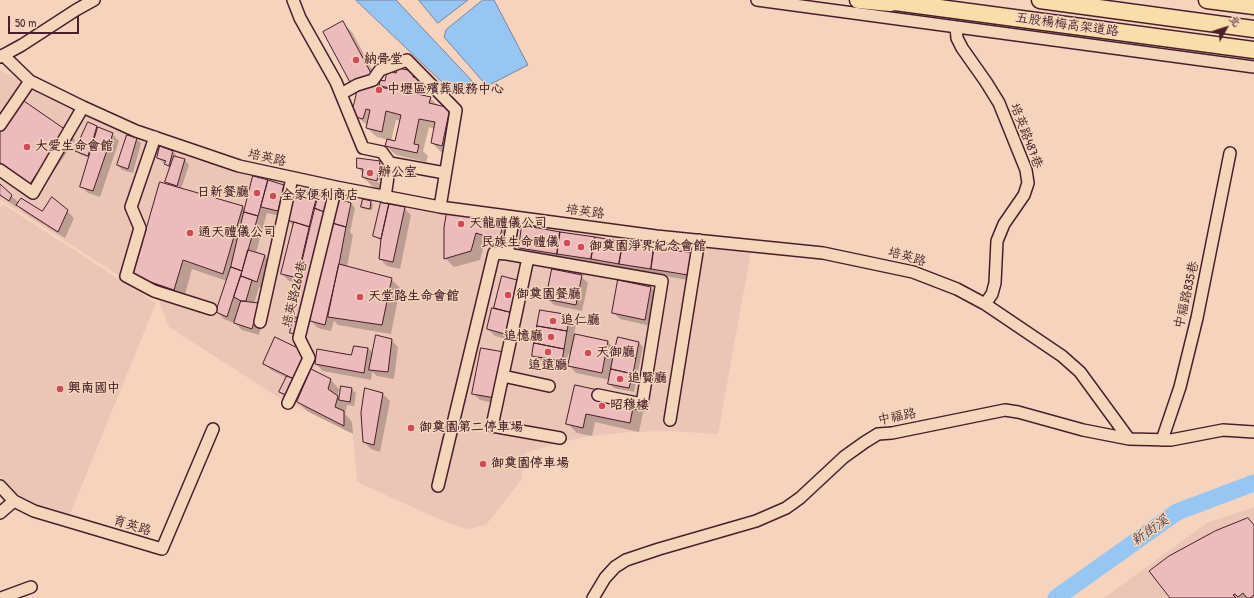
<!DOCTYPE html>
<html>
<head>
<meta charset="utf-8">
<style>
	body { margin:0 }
	#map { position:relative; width:1254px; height:598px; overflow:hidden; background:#f5d3bd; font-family:"Patrick Hand","LXGW WenKai TC",sans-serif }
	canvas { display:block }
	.north { position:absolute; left:1206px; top:8px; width:40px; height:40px; -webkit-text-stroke:3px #f4d6ba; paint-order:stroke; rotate:51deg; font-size:11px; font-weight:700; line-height:16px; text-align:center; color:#4a1f2b }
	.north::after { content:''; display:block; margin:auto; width:14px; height:18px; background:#4a1f2b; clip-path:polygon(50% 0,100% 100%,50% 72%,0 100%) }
	.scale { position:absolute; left:8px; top:16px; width:71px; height:18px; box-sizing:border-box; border:2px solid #4a1f2b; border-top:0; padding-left:5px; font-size:12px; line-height:14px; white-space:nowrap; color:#4a1f2b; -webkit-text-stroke:3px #f4d6ba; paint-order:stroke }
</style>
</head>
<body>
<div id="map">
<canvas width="1254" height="598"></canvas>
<div class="north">北</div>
<div class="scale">50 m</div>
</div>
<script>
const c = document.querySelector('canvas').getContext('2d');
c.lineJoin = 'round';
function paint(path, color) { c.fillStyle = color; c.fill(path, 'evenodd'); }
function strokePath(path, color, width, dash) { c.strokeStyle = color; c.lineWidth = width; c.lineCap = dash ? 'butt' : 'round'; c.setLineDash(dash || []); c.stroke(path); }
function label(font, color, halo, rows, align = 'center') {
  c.font = font + ' "Patrick Hand","LXGW WenKai TC",sans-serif'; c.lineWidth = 3; c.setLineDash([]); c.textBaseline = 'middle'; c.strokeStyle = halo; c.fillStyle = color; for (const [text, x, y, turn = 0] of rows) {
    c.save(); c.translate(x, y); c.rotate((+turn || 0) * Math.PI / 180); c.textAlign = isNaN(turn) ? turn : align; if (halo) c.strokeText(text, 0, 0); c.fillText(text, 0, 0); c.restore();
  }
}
const built = new Path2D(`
	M0 70 110 126 181 154 244 172 299 185 408 205 751 251 718 434 672 431 630 432 589 436 557 443 525 453 521 480 486 525 469 529 448 523 357 482 353 434 278 397 169 327 159 301 0 199Z
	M4 205 156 303 70 514 26 503 0 476V208Z
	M1254 507V598H1104L1207 523Z`);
const water = new Path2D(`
	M356 0H396L474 83 455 94Z
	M419 0H468L438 23Z
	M483 0H494L528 65 487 86 444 37 446 30Z`);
const shadow = new Path2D(`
	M343 23 352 32 380 84 386 83 397 74 413 72 428 87 426 97 430 98 439 106 450 109 459 118 451 154 441 152 432 143 435 129 429 127 423 151 428 156 426 162 396 155 386 146 388 140 377 137 367 128 368 126 356 116 358 91ZM396 120 401 121 395 142 391 141Z
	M96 127 99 130 112 134 119 141 100 197 88 193 81 186 90 158 81 155 76 151Z
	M66 130 75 140 40 192 0 165V133Z
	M136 139 141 143 133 173 122 170 118 165Z
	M161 148 173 152 177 156V158L185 160 189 165 181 189 243 207 246 210 254 178 284 186 291 192 285 217 267 213 256 253 265 256 272 263 264 288 259 287 254 304 265 311 259 335 242 330 234 322V323L224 319 217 312 227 281 192 269 184 298 144 285 170 186 166 182 171 169 158 158Z
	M380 162 393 176 391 194 377 191 363 177V173L358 168ZM371 178 382 181V183L373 181Z
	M0 185 19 203 42 212 67 211 74 218 65 238 24 212 17 205 16 207 0 195Z
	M317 196 351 203 355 208 350 232 353 235 347 267 391 279 400 288 391 334 338 325 334 321 331 331 318 328 310 320 309 325 301 323 307 329 305 339 295 337 291 333 299 324 290 315 298 283 289 281 282 274 294 226 288 220Z
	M363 200 371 202 373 204 372 210 364 209 362 207Z
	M404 208 411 215 400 269 387 266 380 259 382 241 374 236Z
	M504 221 513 230 508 249 485 242 480 260 454 267 445 258V228Z
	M520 247 691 254 695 281 527 254Z
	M581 276 588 283 582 311 554 305 547 298Z
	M503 278 520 282 527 289 515 341 495 336 488 329 495 310Z
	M619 281 651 288 658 295 651 326 620 319 613 312Z
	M570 316 576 323 574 335 608 342 616 350 639 343 643 347 634 392 614 388 609 383 610 380 576 373 570 366 572 355 568 354 566 365 537 360 533 355Z
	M391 340 398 347 394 379 377 376 372 372 371 380 323 371 316 364 352 356 355 347 368 348 373 353Z
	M482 349 502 405 480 400 473 393Z
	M308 354 315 361 310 370 330 379 339 389 337 397 340 399 351 389 356 393 354 406 347 405 345 414 352 422 353 434 307 411 298 402 304 387 300 385 293 400 284 396 280 392 287 378 271 370 264 363Z
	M576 386 644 408 639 432 595 422 592 436 577 433 568 424Z
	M383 394 390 401 380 452 371 449 364 442Z
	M1254 525V598H1171Z`);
const river = new Path2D(`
	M1056 598 1177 512 1254 483`);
const building = new Path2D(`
	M343 21 372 75 352 86 323 32Z
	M397 68 414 71 413 77 421 79 419 94 379 87 380 80 385 81 387 71 396 73Z
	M367 83 431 97 429 103 450 108 442 146 431 143 435 122 419 119 414 144 419 145 417 153 385 146 387 139 395 141 401 115 386 111 382 132 366 128 370 110 366 109 363 119 356 117 352 112 358 86Z
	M21 99 66 130 30 184 0 163V131Z
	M88 122 97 126 88 156 75 151Z
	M98 127 113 133 93 191 80 187Z
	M127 135 137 138 128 169 117 165Z
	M160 146 173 151 169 166 164 164 166 161 157 158Z
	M174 156 185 159 177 186 165 182Z
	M357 158 380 161 377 181 362 177 363 169 357 168Z
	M253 176 268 180 258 216 244 212Z
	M268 180 284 185 278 211 261 207Z
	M160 182 243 206 223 274 183 260 174 290 133 276Z
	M0 184 12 195 9 201 0 195Z
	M295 189 318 195 310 227 287 220Z
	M318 195 329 199 327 213 314 208Z
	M52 197 68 210 58 232 16 205 21 198 42 211Z
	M337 198 351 203 346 227 332 223Z
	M363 199 371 201 370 209 361 207Z
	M381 202 389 204 381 239 373 236Z
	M389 204 405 207 393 262 379 259 381 239Z
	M314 208 327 213 302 319 289 315Z
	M244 212 258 216 242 271 231 267Z
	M447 212 504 220 499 241 476 233 471 251 444 259V228Z
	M294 222 310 227 298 278 281 274Z
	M332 223 346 227 339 264 325 325 310 321Z
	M522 225 560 232 557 254 519 248Z
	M560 232 595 237 591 259 557 254Z
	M595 237 623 242 619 264 591 259Z
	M623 242 654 247 651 269 619 264Z
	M654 247 692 253 688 275 651 269Z
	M248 250 265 255 257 282 241 276Z
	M339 264 392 278 382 325 328 317Z
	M231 267 242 271 227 317 216 312Z
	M552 269 582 275 576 305 546 299Z
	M241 276 252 280 246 301H241L234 297Z
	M502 276 521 281 513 313 494 308Z
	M618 280 651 287 645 320 612 313Z
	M241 301 259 303 252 329 234 323Z
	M492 308 513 313 508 335 487 329Z
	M540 310 570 315 567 331 537 326Z
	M292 321 303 324 301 335 290 333Z
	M537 326 567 331 564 349 534 343Z
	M575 334 608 341 602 373 568 366Z
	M376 335 392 339 388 372 369 370Z
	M275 337 308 353 296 380 263 364Z
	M618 337 639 342 636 358 614 353Z
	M534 343 564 349 562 361 532 356Z
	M354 346 368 348 364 373 315 364 317 349 351 355Z
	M481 348 504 352 495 398 472 394Z
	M614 353 636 358 633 374 611 369Z
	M311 369 331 379 328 389 338 396 335 407 344 411V426L297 402Z
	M611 369 633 374 629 388 608 384Z
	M287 376 296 380 288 396 279 392Z
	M575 385 635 398 630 423 586 414 583 428 566 424Z
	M341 386 352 388 350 402 339 400Z
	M365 388 383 393 374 445 363 442 361 413Z
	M1248 518 1254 525V595L1250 598H1247L1243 593 1238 597 1235 594 1233 595 1236 598H1170L1149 571 1169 556 1215 531Z`);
const minor = new Path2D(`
	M293 0 300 18 336 82 363 148 382 152 390 163 385 197
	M757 0 1254 67
	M956 27 957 38 962 48 986 82 999 103 1026 170 1028 183 1024 195 1004 224 997 241 995 283 992 294 985 304
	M3 55 30 81 83 107 136 131 239 166 336 187 440 207 656 236 823 253 913 272 957 289 985 304 1062 356 1080 372 1129 439
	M0 57 22 45 76 10 94 0
	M341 94 357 85 373 80 380 70 407 60 456 110 440 207
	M0 125 30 81
	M155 137 131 207 140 228 126 276 154 291 211 309
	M390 163 445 173
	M0 170 33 193 83 107
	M507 254 514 217
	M528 258 492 426 560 438
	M260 322 292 178
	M503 376 549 386
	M288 403 309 358 299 338 336 187
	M670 420 699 240
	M1162 440 1180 387 1197 318 1230 153
	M0 486 14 501 34 511 162 549 213 429
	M438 486 494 253 507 254 662 281 642 404 598 395
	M0 513 14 501
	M1 598 31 587
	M593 598 605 578 615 567 626 560 659 549 756 521 786 508 800 498 844 457 865 442 878 434 892 433 1005 410 1018 412 1083 430 1129 439 1171 440 1223 430 1254 432`);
const highway = new Path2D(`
	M858 0 890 3
	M880 0 1254 50
	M1040 0 1254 29
	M1207 0 1254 6`);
const markers = [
	[356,60,4,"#d1495b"],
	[379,90,4,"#d1495b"],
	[27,147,4,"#d1495b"],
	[370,173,4,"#d1495b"],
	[257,193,4,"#d1495b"],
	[273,196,4,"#d1495b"],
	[461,224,4,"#d1495b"],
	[190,233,4,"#d1495b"],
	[567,243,4,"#d1495b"],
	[581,247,4,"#d1495b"],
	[508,295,4,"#d1495b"],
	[360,297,4,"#d1495b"],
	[553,321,4,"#d1495b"],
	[551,337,4,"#d1495b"],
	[548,352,4,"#d1495b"],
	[588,353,4,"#d1495b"],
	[620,379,4,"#d1495b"],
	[60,389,4,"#d1495b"],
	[602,406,4,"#d1495b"],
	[411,428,4,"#d1495b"],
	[483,464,4,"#d1495b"]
];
const streetNames = [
	["五股楊梅高架道路",1067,25,8],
	["培英路487巷",1026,136,69],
	["培英路",267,158,13],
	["培英路",585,212,8],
	["培英路",907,257,16],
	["培英路260巷",295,294,-76],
	["中福路835巷",1187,295,-77],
	["中福路",897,417,-11],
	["育英路",132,526,17]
];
const poiNames = [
	["納骨堂",364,60],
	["中壢區殯葬服務中心",387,90],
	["大愛生命會館",35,147],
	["辦公室",378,173],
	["日新餐廳",249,193,"right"],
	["全家便利商店",281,196],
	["天龍禮儀公司",469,224],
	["通天禮儀公司",198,233],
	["民族生命禮儀",559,243,"right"],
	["御奠園淨界紀念會館",589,247],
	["御奠園餐廳",516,295],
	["天堂路生命會館",368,297],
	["追仁廳",561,321],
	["追憶廳",543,337,"right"],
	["天御廳",596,353],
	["追遠廳",548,366,"center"],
	["追賢廳",628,379],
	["興南國中",68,389],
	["昭穆樓",610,406],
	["御奠園第二停車場",419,428],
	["御奠園停車場",491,464]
];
const waterNames = [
	["新街溪",1150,531,-35]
];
paint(built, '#ebc5b6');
paint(water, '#96c6f1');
strokePath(water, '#7883a2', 1);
paint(shadow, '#0003');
strokePath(river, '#96c6f1', 17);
paint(building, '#ecbbbb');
strokePath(building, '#4a1f2b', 1);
strokePath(minor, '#4a1f2b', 14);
strokePath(highway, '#4a1f2b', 19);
strokePath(minor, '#f4d6ba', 11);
strokePath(highway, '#f9deab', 16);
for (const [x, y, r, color] of markers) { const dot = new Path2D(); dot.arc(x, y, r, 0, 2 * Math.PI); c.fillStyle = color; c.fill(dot); strokePath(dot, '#f4d6ba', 1.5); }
label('13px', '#4a1f2b', '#f4d6ba', streetNames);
label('bold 13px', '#4a1f2b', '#f4d6ba', poiNames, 'left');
label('italic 14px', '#594053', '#f4d6ba', waterNames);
</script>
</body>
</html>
